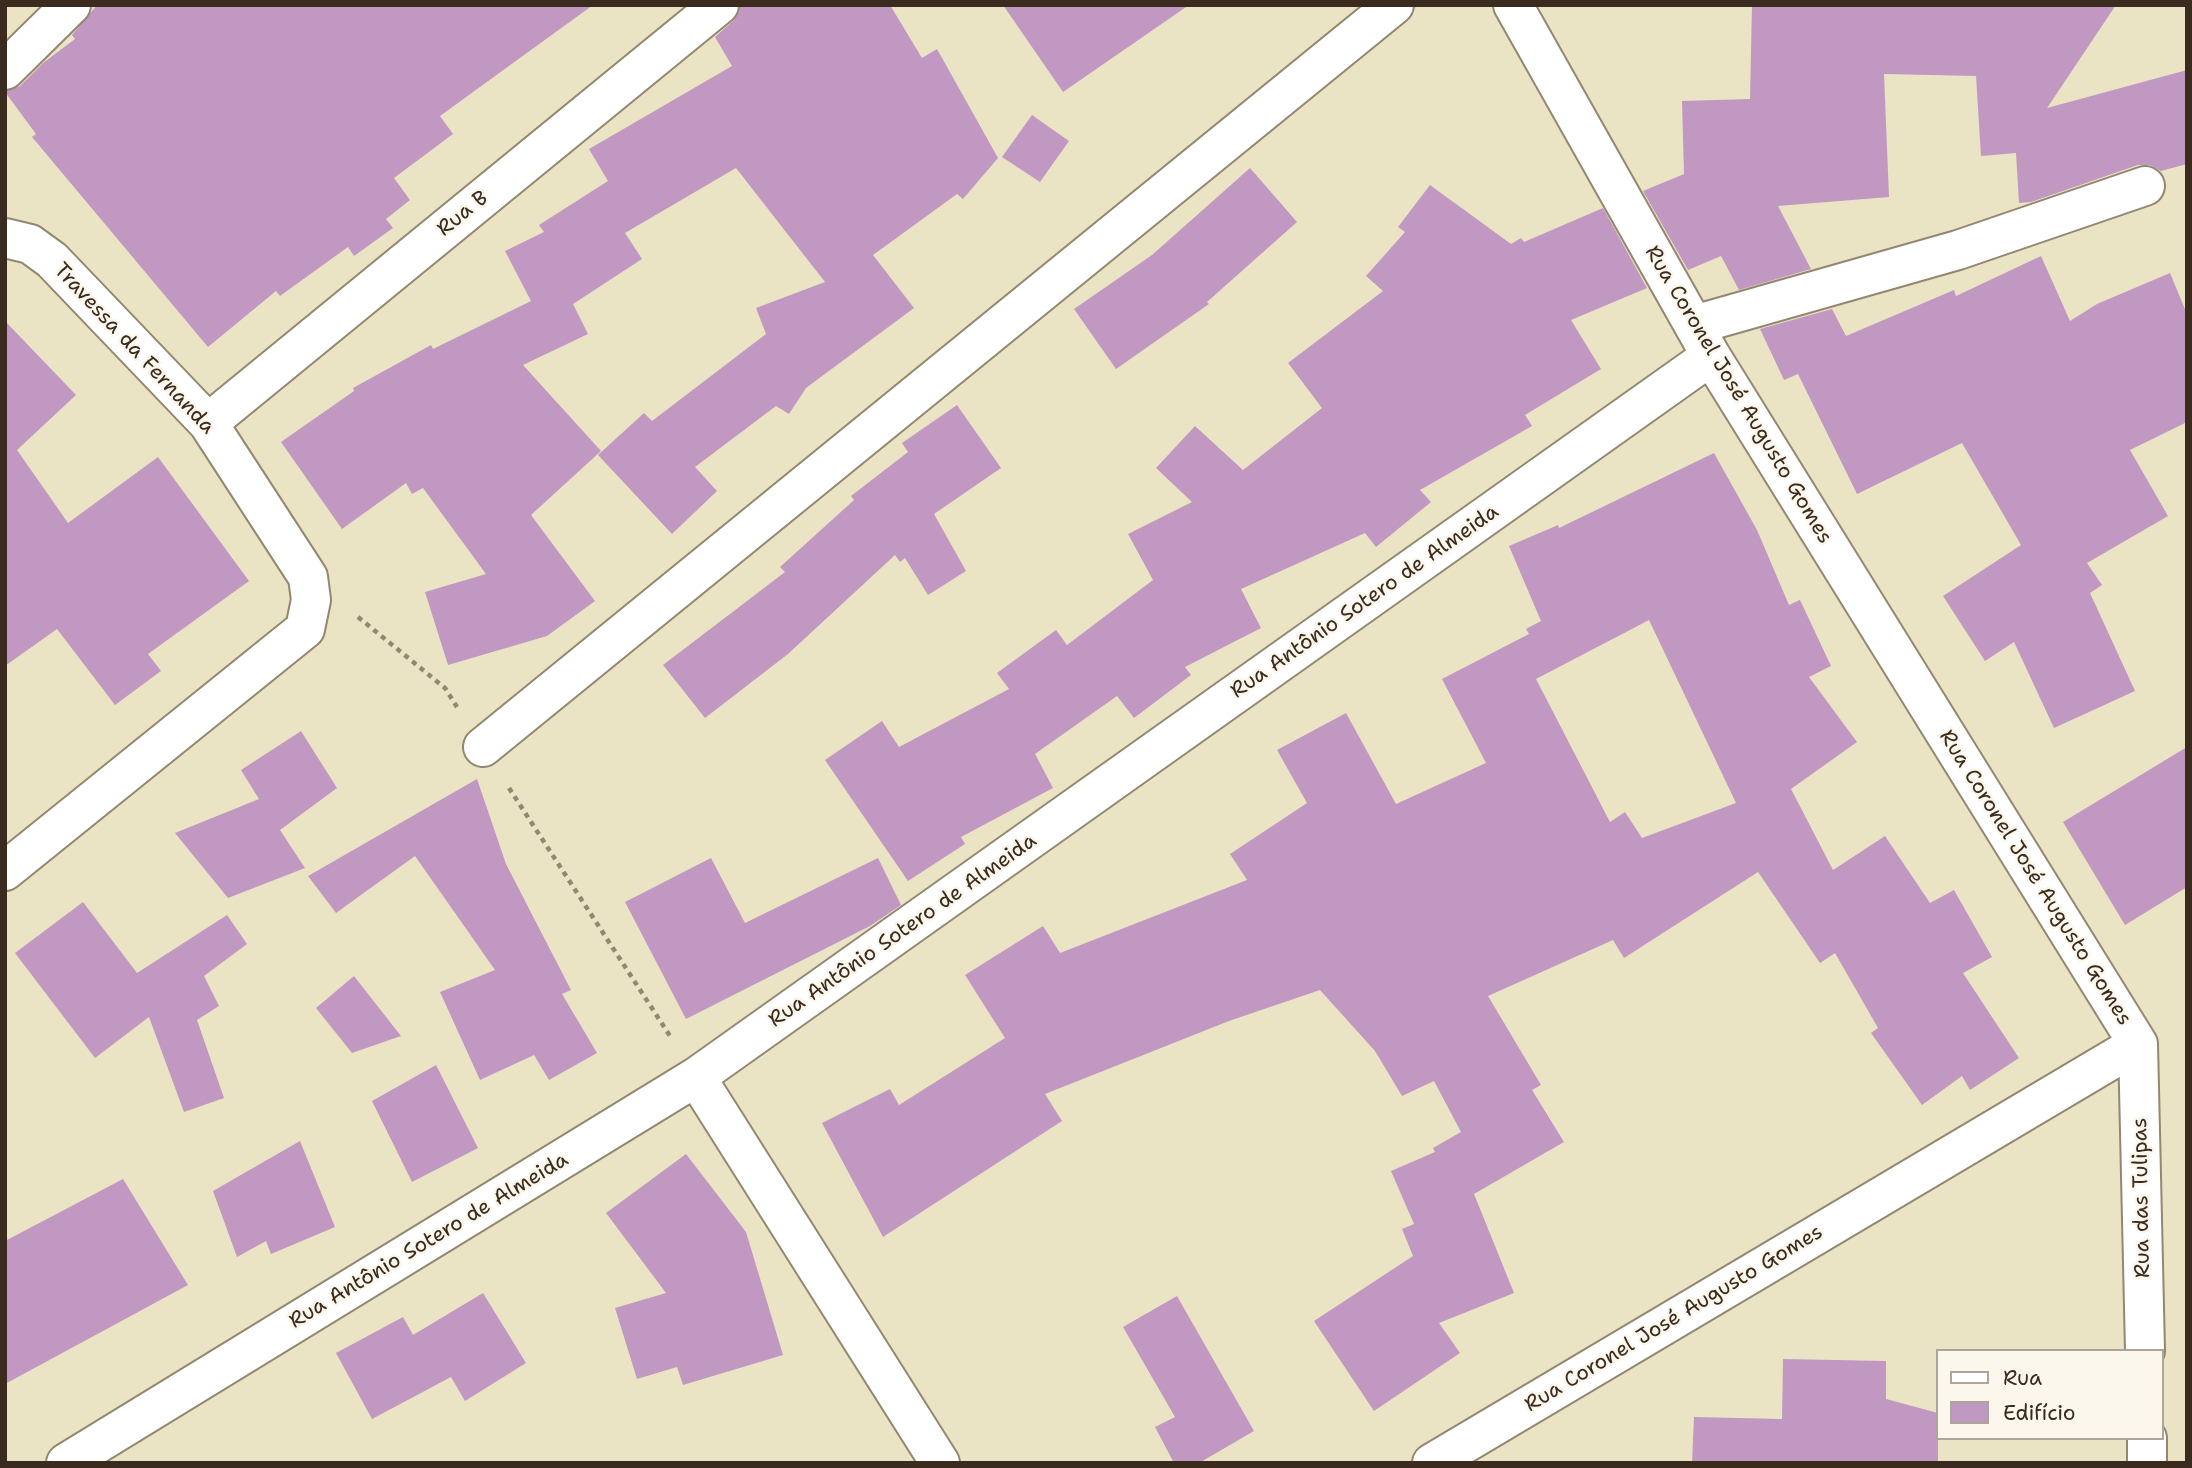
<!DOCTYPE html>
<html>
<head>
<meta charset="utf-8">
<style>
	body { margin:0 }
	#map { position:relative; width:2192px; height:1468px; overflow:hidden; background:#eae4c4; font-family:"Shantell Sans",sans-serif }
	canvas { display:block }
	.frame { position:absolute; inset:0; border:7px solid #3b2a1e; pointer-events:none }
	.legend { position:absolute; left:1936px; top:1349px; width:228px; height:91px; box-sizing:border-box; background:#fbf7ec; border:2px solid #aea59a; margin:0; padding:9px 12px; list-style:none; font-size:21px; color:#3b2a1e }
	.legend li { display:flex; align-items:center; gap:14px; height:35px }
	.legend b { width:35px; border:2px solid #aea59a }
</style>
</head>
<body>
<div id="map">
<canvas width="2192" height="1468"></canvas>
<div class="frame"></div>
<ul class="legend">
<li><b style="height:9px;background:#fff"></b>Rua</li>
<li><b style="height:19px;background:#c198c2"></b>Edifício</li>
</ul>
</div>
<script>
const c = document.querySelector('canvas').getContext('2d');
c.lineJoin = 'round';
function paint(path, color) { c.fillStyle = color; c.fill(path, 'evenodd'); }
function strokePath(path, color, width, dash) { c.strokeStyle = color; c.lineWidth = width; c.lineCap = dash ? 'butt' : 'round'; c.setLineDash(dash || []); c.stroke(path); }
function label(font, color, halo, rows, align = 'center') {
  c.font = font + ' "Shantell Sans",sans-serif'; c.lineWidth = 5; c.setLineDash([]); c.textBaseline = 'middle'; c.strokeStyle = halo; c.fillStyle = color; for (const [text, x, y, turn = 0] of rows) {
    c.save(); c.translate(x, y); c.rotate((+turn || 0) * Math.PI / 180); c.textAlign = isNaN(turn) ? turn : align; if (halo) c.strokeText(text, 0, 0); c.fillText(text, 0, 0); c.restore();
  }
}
const building = new Path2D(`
	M97 5H593L440 116 453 134 394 178 410 200 386 219 393 228 354 256 348 247 280 296 276 291 208 347 32 137 36 134 5 92 20 86 43 63 75 39 72 35Z
	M740 5H890L922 58 937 49 998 158 963 199 957 194 873 255 914 308 806 388 789 414 776 406 695 467 717 491 672 534 598 455 644 413 652 421 766 334 756 308 825 282 736 168 625 233 642 259 573 304 588 334 523 365 601 451 531 515 595 601 547 636 448 665 425 592 486 574 423 488 412 494 406 483 342 529 281 442 354 391 353 388 431 345 433 349 531 301 505 251 544 232 539 225 608 181 589 149 732 66 715 37 733 21Z
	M1003 5H1189L1063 92Z
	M1752 5H2116L2047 108 2187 70V164L2161 171 2150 165H2138L2031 202 2019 203 2016 153 1981 156 1976 76 1884 74 1889 197 1778 206 1811 269 1739 290 1721 256 1688 270 1643 191 1684 174 1682 101 1750 99Z
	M1032 115 1069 141 1040 182 1002 157Z
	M1250 168 1297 222 1207 302 1209 304 1116 369 1074 309 1152 255Z
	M1430 185 1511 244 1521 238 1524 242 1603 208 1647 288 1571 320 1601 369 1525 415 1532 426 1420 490 1431 502 1376 547 1365 533 1241 589 1261 628 1185 667 1191 675 1134 718 1117 696 1035 754 1053 788 961 837 965 844 908 881 825 760 882 721 899 747 1009 689 997 673 1056 630 1067 645 1153 580 1128 534 1192 502 1156 468 1195 426 1243 470 1322 408 1288 363 1383 291 1366 276 1405 232 1398 227Z
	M2041 256 2070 321 2097 304 2170 273 2187 314V422L2130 450 2168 516 2087 563 2102 585 2090 593 2135 691 2054 728 2014 642 1985 661 1943 596 2021 545 1962 443 1857 494 1798 374 1784 380 1760 329 1832 309 1846 336 1954 290 1956 296Z
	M5 321 76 395 17 450 68 523 158 457 249 581 148 654 161 671 115 705 57 629 5 666Z
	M957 405 1001 468 934 514 966 571 928 595 905 558 900 562 895 555 788 654 705 718 663 665 785 572 780 567 854 500 851 496 908 452 902 443Z
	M1714 453 1757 530 1789 605 1800 600 1831 666 1809 677 1857 742 1791 789 1833 870 1885 836 1930 903 1954 890 1992 957 1963 973 2019 1058 1970 1090 1962 1076 1922 1105 1871 1033 1878 1028 1835 953 1820 963 1758 872 1624 958 1613 940 1488 996 1541 1085 1532 1090 1564 1142 1474 1194 1514 1293 1439 1323 1460 1353 1374 1411 1314 1321 1413 1256 1402 1229 1414 1224 1391 1171 1435 1152 1433 1148 1461 1132 1434 1081 1402 1096 1375 1051 1320 990 1229 1021 1045 1094 1062 1121 883 1237 822 1123 890 1089 899 1105 1005 1038 965 975 1043 926 1060 953 1247 880 1230 854 1307 803 1277 750 1346 713 1396 804 1486 763 1442 679 1529 634 1526 629 1541 621 1509 546 1558 525 1559 528ZM1649 620 1736 803 1642 838 1625 812 1610 822 1536 679Z
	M301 731 337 788 280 830 305 868 228 898 175 833 259 799 241 770Z
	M2187 747V887L2125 925 2063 822Z
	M477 779 506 864 571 990 562 994 597 1053 549 1080 534 1055 480 1080 440 992 495 970 415 856 336 913 308 876Z
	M711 858 745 923 878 858 901 905 870 926 686 1019 625 902Z
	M83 902 137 973 227 915 247 944 204 976 219 1006 197 1020 224 1098 184 1112 149 1017 95 1058 15 953Z
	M354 976 401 1036 352 1053 316 1008Z
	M436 1065 478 1148 412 1182 372 1101Z
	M300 1141 335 1227 271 1254 266 1241 237 1257 213 1191Z
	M686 1154 746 1232 783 1355 683 1385 677 1367 637 1379 615 1308 666 1293 606 1213Z
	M123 1179 188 1285 5 1384V1241Z
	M483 1293 526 1363 465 1401 451 1377 372 1419 336 1353 403 1317 413 1335Z
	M1177 1296 1254 1431 1199 1463H1174L1155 1427 1175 1417 1123 1327Z
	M1783 1359 1886 1361V1399L1938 1413V1463H1692L1694 1417 1782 1419Z`);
const path = new Path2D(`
	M358 617 445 688 457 707
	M509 788 670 1036`);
const minor = new Path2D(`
	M1513 5 1711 356 2138 1044
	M5 70 71 5
	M5 238 30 244 52 260 208 423 308 577 311 600 305 629 5 871
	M1694 325 1958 250 2145 186
	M208 423 719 5
	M483 747 1394 5
	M2138 1044 2145 1351
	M696 1077 940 1463
	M2147 1438V1463
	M66 1463 696 1077 1711 356
	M1432 1463 2138 1044`);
const streetNames = [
	["Rua B",463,214,-39],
	["Travessa da Fernanda",134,349,47],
	["Rua Coronel José Augusto Gomes",1738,395,59],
	["Rua Antônio Sotero de Almeida",1365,602,-35],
	["Rua Coronel José Augusto Gomes",2035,878,58],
	["Rua Antônio Sotero de Almeida",903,931,-35],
	["Rua das Tulipas",2142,1198,-91],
	["Rua Antônio Sotero de Almeida",429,1241,-31],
	["Rua Coronel José Augusto Gomes",1674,1319,-31]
];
paint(building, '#c198c2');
strokePath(minor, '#928771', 42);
strokePath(path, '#928771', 4.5, [5, 5]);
strokePath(minor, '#fff', 38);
label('21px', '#3b2a1e', '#fbf7ec', streetNames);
</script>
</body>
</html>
